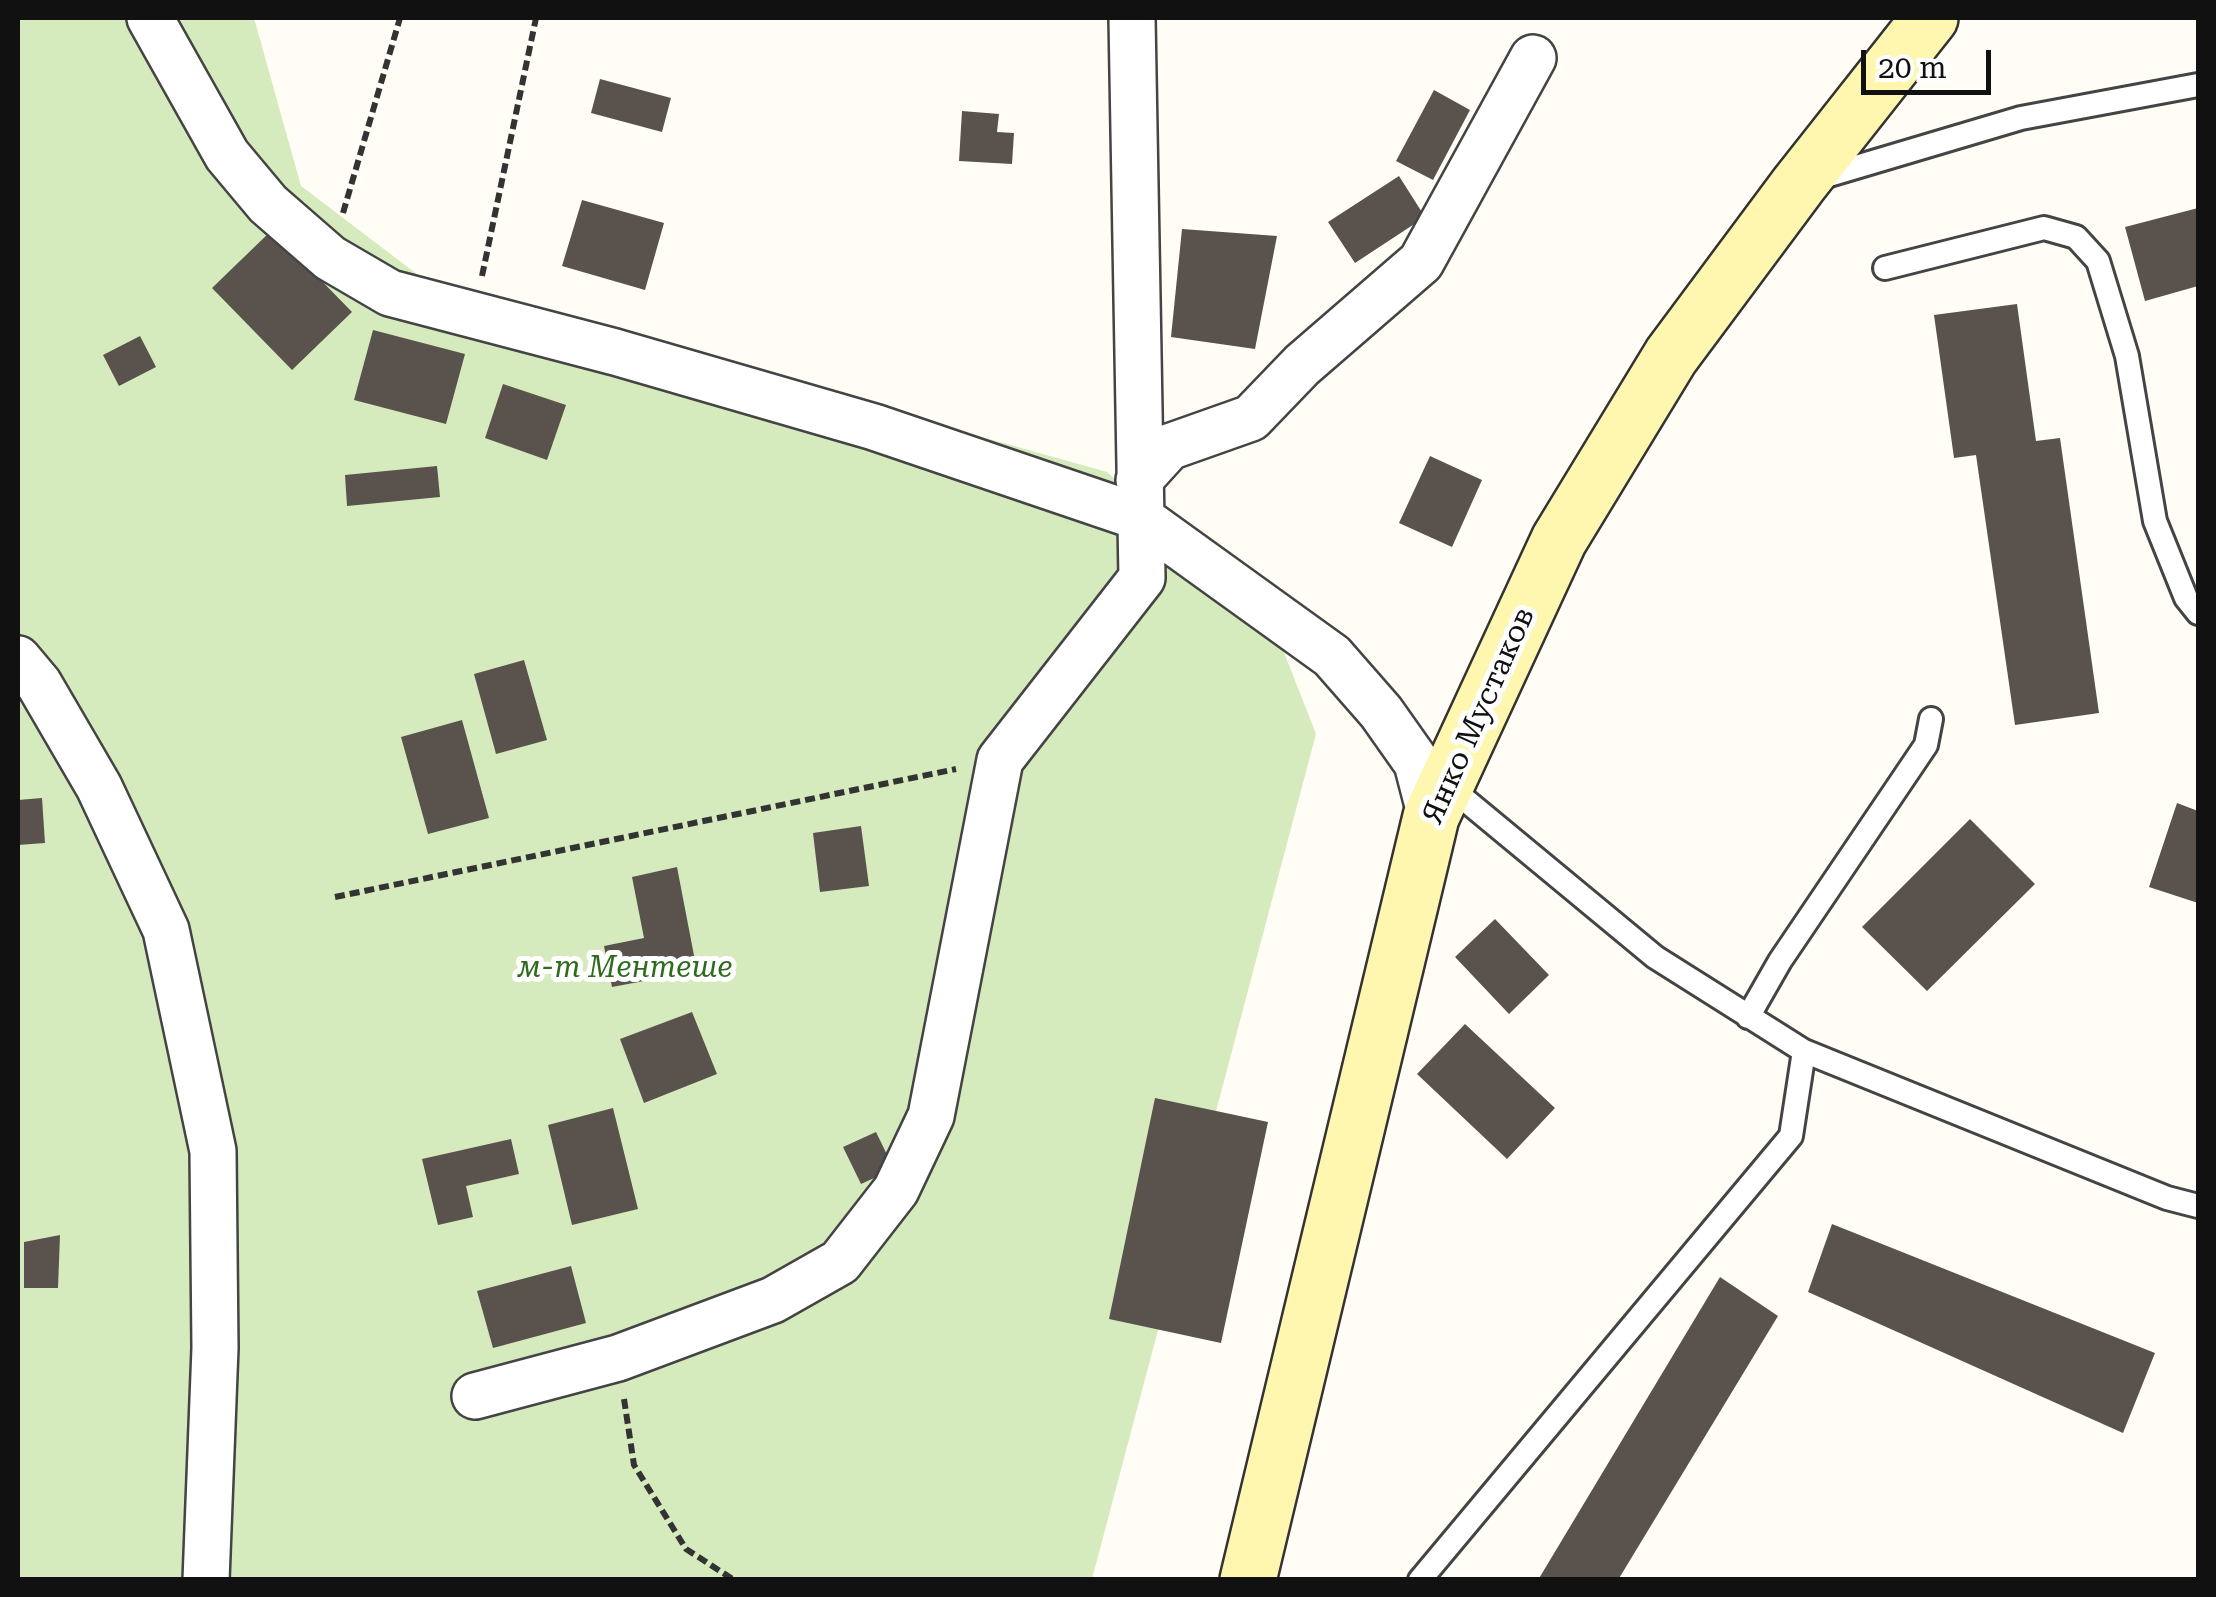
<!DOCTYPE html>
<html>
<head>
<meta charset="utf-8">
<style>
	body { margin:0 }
	#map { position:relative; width:2216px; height:1597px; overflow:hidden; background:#fffdf5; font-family:"Roboto Serif",serif }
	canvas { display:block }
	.frame { position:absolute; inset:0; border:20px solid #111; pointer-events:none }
	.scale { position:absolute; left:1861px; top:50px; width:130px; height:45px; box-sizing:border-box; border:5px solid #111; border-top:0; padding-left:12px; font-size:30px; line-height:35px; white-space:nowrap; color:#111; -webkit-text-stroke:8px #fff; paint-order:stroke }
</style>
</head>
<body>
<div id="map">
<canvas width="2216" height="1597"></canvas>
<div class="frame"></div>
<div class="scale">20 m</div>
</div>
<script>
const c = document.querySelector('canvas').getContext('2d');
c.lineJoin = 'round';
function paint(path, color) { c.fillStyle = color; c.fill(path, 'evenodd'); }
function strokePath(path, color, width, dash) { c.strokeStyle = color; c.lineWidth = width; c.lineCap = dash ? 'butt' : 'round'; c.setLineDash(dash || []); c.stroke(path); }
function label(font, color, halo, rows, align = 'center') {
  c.font = font + ' "Roboto Serif",serif'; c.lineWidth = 10; c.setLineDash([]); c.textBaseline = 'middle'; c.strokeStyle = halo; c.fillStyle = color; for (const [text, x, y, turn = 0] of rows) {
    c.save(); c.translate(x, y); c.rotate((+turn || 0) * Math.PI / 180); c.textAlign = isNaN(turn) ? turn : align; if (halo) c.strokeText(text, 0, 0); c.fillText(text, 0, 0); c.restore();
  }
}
const green = new Path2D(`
	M18 18H254L301 186 426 281 1107 472 1273 624 1316 734 1092 1579H18Z`);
const building = new Path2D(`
	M600 79 671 98 662 132 591 113Z
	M1434 90 1470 110 1433 180 1396 161Z
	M962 111 999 114 997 132 1014 133 1012 164 959 161Z
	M1399 176 1425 217 1355 263 1328 222Z
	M582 200 664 223 645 290 562 266Z
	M2198 208V286L2145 301 2125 227Z
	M1182 229 1277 236 1255 349 1171 337Z
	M272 230 352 312 292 370 212 288Z
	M2017 304 2036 441 2060 438 2099 713 2015 725 1976 455 1954 458 1934 315Z
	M373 330 465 354 446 424 354 400Z
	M140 336 156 367 119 386 103 355Z
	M503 384 566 405 547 460 485 438Z
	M1430 456 1482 480 1452 547 1399 523Z
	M437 466 440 497 347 506 345 475Z
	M524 660 547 740 496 754 474 674Z
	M462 720 489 818 428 834 401 737Z
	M42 798 45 843 18 845V800Z
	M2177 803 2198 811V903L2149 887Z
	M1970 819 2035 884 1927 991 1862 927Z
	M861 826 869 886 820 892 813 833Z
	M677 867 697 971 612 987 604 946 644 938 632 877Z
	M1495 919 1549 975 1509 1014 1455 957Z
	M692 1012 717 1074 644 1103 620 1039Z
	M1465 1024 1555 1108 1507 1159 1417 1074Z
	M1155 1098 1268 1122 1221 1343 1109 1319Z
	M613 1108 638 1209 572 1225 548 1125Z
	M876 1132 894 1169 861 1184 843 1147Z
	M511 1139 519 1174 466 1186 473 1217 438 1225 422 1159Z
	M1832 1224 2155 1353 2123 1433 1808 1292Z
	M60 1235 58 1288H24V1242Z
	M571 1266 586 1323 493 1348 477 1291Z
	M1720 1277 1778 1316 1618 1580H1538Z`);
const path = new Path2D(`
	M343 213 400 18
	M482 276 536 18
	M335 897 956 769
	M624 1399 634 1465 686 1549 734 1580`);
const lane = new Path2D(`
	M1819 178 2021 118 2198 85
	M1885 268 2044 228 2076 237 2098 261 2127 356 2155 521 2186 598 2198 613
	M1446 784 1655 957 1804 1051 2167 1198 2198 1206
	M1748 1017 1780 961 1926 745 1931 719
	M1420 1580 1791 1136 1804 1051`);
const street = new Path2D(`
	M150 18 227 155 268 204 330 258 390 293 615 352 874 427 1139 517 1332 656 1381 712 1417 763 1431 817
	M1139 480 1169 447 1251 418 1302 365 1421 262 1533 58
	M18 659 39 684 99 787 166 930 213 1151 215 1348 206 1580
	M475 1396 618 1358 773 1300 840 1262 896 1190 931 1116 1000 760 1142 578 1132 18`);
const secondary = new Path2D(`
	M1248 1580 1431 817 1559 540 1671 356 1799 184 1930 18`);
const streetNames = [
	["Янко Мустаков",1479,716,-66]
];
const parkNames = [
	["м-т Ментeше",625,968]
];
paint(green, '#d5ebbd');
paint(building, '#5a524d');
strokePath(lane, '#444', 28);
strokePath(street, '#444', 50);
strokePath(secondary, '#333', 60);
strokePath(path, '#333', 6, [10, 5]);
strokePath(lane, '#fff', 22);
strokePath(street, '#fff', 45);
strokePath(secondary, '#fff6b0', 55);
label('30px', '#111', '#fff', streetNames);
label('italic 30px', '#2f6b1f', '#fff', parkNames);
</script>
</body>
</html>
